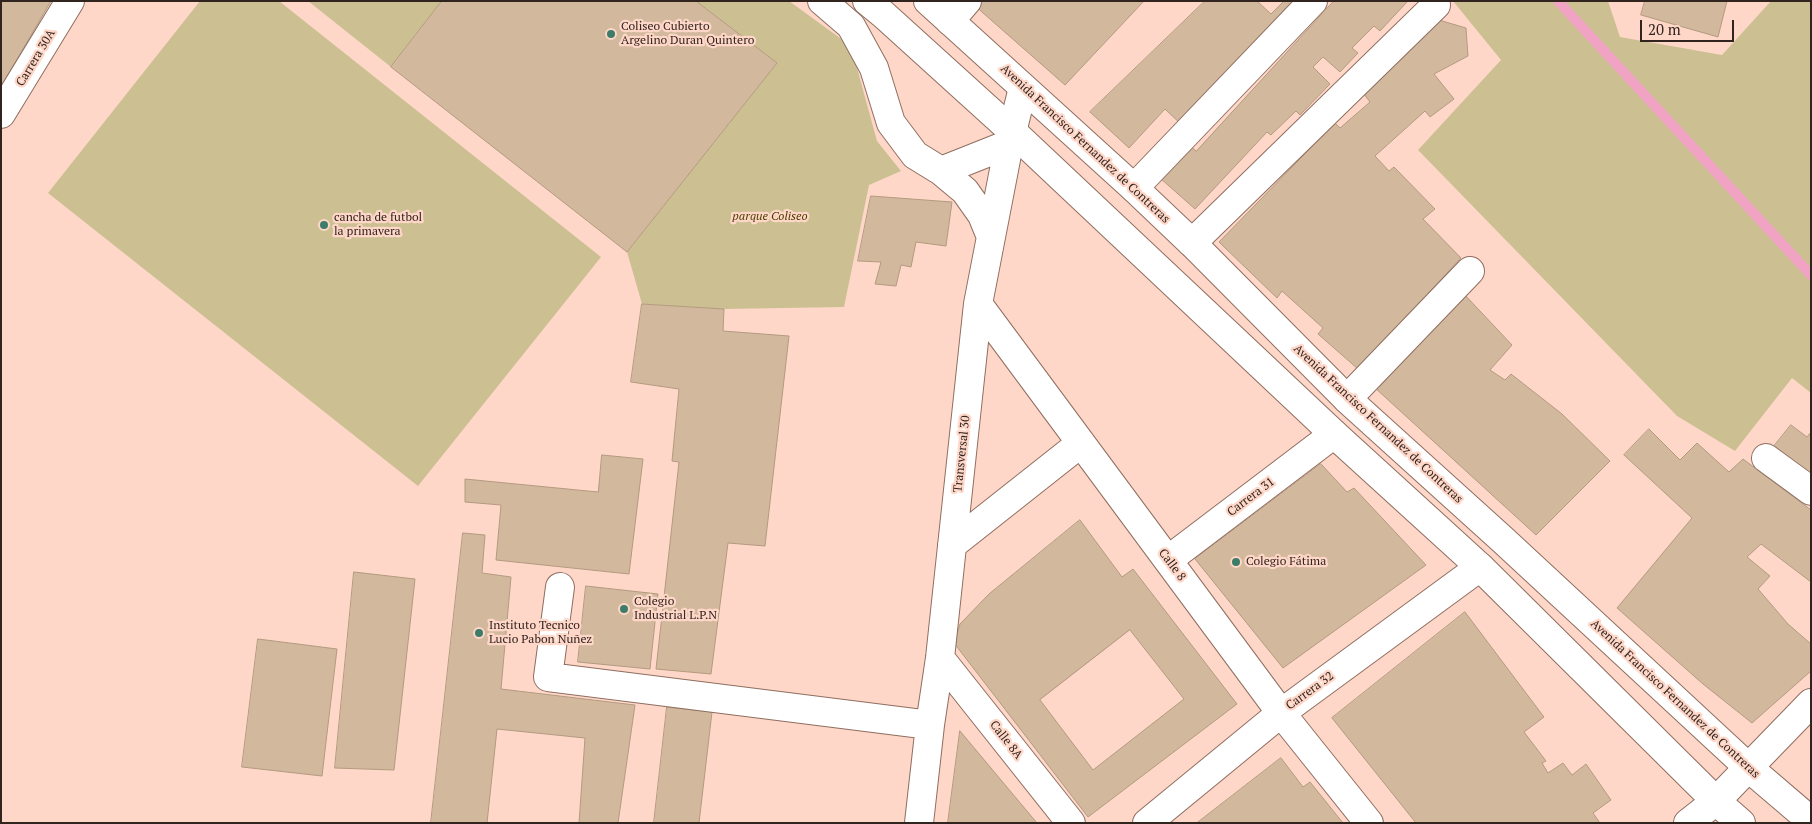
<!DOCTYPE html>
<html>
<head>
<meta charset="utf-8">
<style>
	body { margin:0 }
	#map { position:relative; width:1812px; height:824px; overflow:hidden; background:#fed7c8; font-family:"PT Serif",serif }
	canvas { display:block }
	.frame { position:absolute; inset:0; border:2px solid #31231d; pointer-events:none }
	.scale { position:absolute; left:1640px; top:20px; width:94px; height:22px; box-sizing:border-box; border:2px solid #31231d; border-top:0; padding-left:6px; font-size:15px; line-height:18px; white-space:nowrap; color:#31231d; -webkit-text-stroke:4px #fed7c8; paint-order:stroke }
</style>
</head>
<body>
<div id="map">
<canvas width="1812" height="824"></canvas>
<div class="frame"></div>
<div class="scale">20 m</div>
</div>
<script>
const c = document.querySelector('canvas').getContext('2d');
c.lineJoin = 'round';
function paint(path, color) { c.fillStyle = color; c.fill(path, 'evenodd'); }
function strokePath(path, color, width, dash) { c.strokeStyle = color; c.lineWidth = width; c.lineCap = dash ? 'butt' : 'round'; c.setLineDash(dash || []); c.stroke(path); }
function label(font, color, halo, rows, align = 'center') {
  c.font = font + ' "PT Serif",serif'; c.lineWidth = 4.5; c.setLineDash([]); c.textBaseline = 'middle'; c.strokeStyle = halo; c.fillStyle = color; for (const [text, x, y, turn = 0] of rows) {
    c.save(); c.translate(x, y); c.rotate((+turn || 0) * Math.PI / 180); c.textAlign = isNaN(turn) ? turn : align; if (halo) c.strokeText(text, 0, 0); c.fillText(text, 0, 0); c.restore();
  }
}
const green = new Path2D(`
	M200 1H279L601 257 418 486 48 193Z
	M308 1H442L391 67Z
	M696 1H789L851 46 877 141 901 171 869 185 844 307 724 309 642 304 627 252 777 63Z
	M1453 1H1608L1620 37 1722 55 1771 1H1811V393L1792 378 1735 451 1677 416 1418 150 1501 60Z`);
const stream = new Path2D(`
	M1558 1 1811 275`);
const building = new Path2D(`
	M1 1H51L1 87Z
	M442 1H696L777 63 627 252 391 67Z
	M978 1H1144L1065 85 974 5Z
	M1205 1H1257L1271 14 1284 1H1300L1184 127 1165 109 1129 148 1090 112Z
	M1334 1H1408L1380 31 1374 26 1352 48 1358 53 1340 72 1323 57 1313 67 1330 84 1300 115 1296 111 1271 135 1267 132 1195 209 1160 178 1189 145 1196 151Z
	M1645 1H1727L1718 37 1641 15Z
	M1439 20 1466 28 1468 56 1434 74 1454 99 1430 117 1425 111 1375 156 1389 171 1394 167 1435 209 1423 219 1461 258 1358 369 1318 334 1323 328 1282 291 1277 298 1219 242 1335 123 1340 128 1370 102 1363 93Z
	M871 196 952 202 946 246 916 242 911 267 901 265 896 286 875 284 881 262 858 261Z
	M1464 294 1512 345 1490 370 1505 380 1511 374 1562 414 1610 461 1536 535 1374 387Z
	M642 304 724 309 723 331 789 336 765 546 728 543 711 674 656 669 679 462 672 461 679 389 631 382Z
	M1791 425 1807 437 1811 432V480L1771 450Z
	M1649 429 1680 460 1697 443 1729 472 1743 459 1811 510V582L1761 544 1747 557 1770 576 1758 589 1788 624 1811 644V671L1752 723 1703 684 1617 608 1692 518 1624 455Z
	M602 455 643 459 629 574 496 560 501 505 465 502V479L598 492Z
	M1321 464 1347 492 1354 488 1426 565 1283 668 1195 559Z
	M1080 520 1122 577 1133 569 1237 704 1088 817 954 643 960 624 989 594ZM1130 630 1184 699 1093 770 1040 700Z
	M463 533 485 535 482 573 511 577 501 689 635 705 618 823H579L585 738 497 729 487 823H431Z
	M354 572 415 579 394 770 335 768Z
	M586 586 658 594 650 669 578 662Z
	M1465 612 1544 717 1524 732 1546 761 1542 763 1548 773 1563 763 1572 775 1586 764 1611 800 1593 813 1600 823H1416L1332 718Z
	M258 639 337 649 322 776 242 767Z
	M667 707 712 712 699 823H654Z
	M960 731 1037 823H948Z
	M1281 758 1303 787 1310 782 1343 823H1197Z`);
const minor = new Path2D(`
	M822 1 851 26 874 68 891 123 915 155 941 171 965 191 982 215 991 237
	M950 21 967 1
	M1 114 70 1
	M941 171 1009 144
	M1134 188 1313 1
	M1192 243 1436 5
	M978 304 1281 713 1369 823
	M1347 399 1470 271
	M1766 458 1811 491
	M952 545 1081 443
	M1168 560 1334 434
	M560 587 548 677 930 725
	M940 658 1071 823
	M919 823 930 725 940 658 978 304 1009 144 1023 88
	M1147 823 1281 713 1480 567
	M1688 823 1716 801 1811 703`);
const major = new Path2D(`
	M867 1 884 15 1012 131 1334 434 1480 567 1716 801 1741 823
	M928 1 1134 188 1192 243 1347 399 1503 540 1749 768 1811 821`);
const markers = [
	[611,34,5,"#3d7c69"],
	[324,225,5,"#3d7c69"],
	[1236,562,5,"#3d7c69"],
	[624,609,5,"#3d7c69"],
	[479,633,5,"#3d7c69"]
];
const poiNames = [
	["Coliseo Cubierto",621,27],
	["Argelino Duran Quintero",621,41],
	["cancha de futbol",334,218],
	["la primavera",334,232],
	["Colegio Fátima",1246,562],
	["Colegio",634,602],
	["Industrial L.P.N",634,616],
	["Instituto Tecnico",489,626],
	["Lucio Pabon Nuñez",489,640]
];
const streetNames = [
	["Carrera 30A",36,58,-59],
	["Avenida Francisco Fernandez de Contreras",1085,144,43],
	["Avenida Francisco Fernandez de Contreras",1378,424,43],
	["Transversal 30",962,454,-84],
	["Carrera 31",1251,497,-37],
	["Calle 8",1172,565,53],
	["Carrera 32",1310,691,-36],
	["Avenida Francisco Fernandez de Contreras",1675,699,43],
	["Calle 8A",1006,740,52]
];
const parkNames = [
	["parque Coliseo",770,217]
];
paint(green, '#ccc093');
strokePath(stream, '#f1a3c4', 10);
paint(building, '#d2b89d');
strokePath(building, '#b39a7f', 1);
strokePath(minor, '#8f6e60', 30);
strokePath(major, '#8f6e60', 30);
strokePath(minor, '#fff', 28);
strokePath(major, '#fff', 28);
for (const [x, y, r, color] of markers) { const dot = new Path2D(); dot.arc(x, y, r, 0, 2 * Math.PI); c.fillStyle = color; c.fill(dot); strokePath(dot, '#fed7c8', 2); }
label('12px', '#31231d', '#fed7c8', poiNames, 'left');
label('12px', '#31231d', '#fed7c8', streetNames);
label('italic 12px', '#4f4100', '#fed7c8', parkNames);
</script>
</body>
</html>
